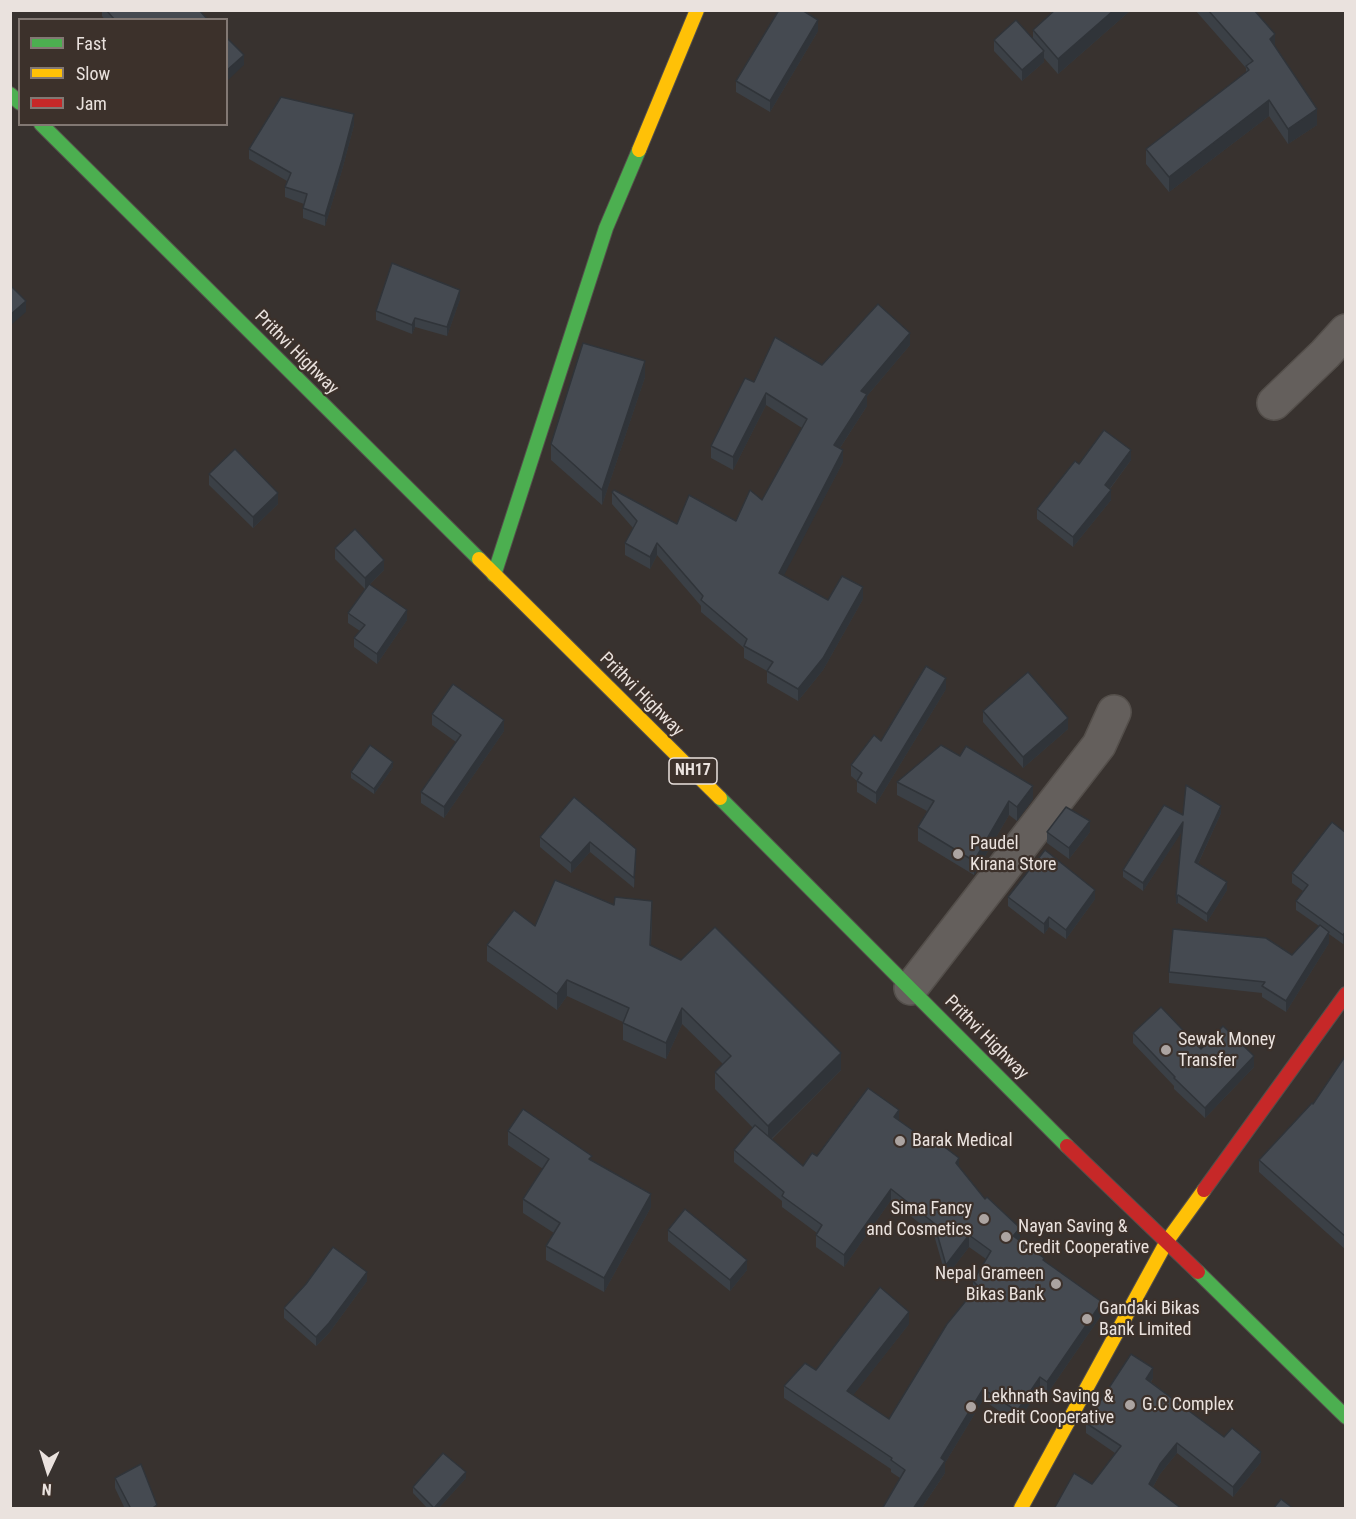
<!DOCTYPE html>
<html>
<head>
<meta charset="utf-8">
<style>
	body { margin:0 }
	#map { position:relative; width:1356px; height:1519px; overflow:hidden; background:#38322f; font-family:"Roboto Condensed",sans-serif }
	canvas { display:block }
	.frame { position:absolute; inset:0; border:12px solid #eae2de; pointer-events:none }
	.legend { position:absolute; left:18px; top:18px; width:210px; height:108px; box-sizing:border-box; background:#3c312b; border:2px solid #827873; margin:0; padding:8px 10px; list-style:none; font-size:18px; color:#eae2de }
	.legend li { display:flex; align-items:center; gap:12px; height:30px }
	.legend b { width:30px; border:2px solid #827873 }
	.north { position:absolute; left:18px; top:1441px; width:60px; height:60px; -webkit-text-stroke:4px #3c312b; paint-order:stroke; rotate:184deg; font-size:16px; font-weight:700; line-height:24px; text-align:center; color:#eae2de }
	.north::after { content:''; display:block; margin:auto; width:21px; height:27px; background:#eae2de; clip-path:polygon(50% 0,100% 100%,50% 72%,0 100%) }
</style>
</head>
<body>
<div id="map">
<canvas width="1356" height="1519"></canvas>
<div class="frame"></div>
<ul class="legend">
<li><b style="height:8px;background:#4caf50"></b>Fast</li>
<li><b style="height:8px;background:#ffc107"></b>Slow</li>
<li><b style="height:8px;background:#c62828"></b>Jam</li>
</ul>
<div class="north">N</div>
</div>
<script>
const c = document.querySelector('canvas').getContext('2d');
c.lineJoin = 'round';
function strokePath(path, color, width, dash) { c.strokeStyle = color; c.lineWidth = width; c.lineCap = dash ? 'butt' : 'round'; c.setLineDash(dash || []); c.stroke(path); }
function paint(path, color) { c.fillStyle = color; c.fill(path, 'evenodd'); }
function label(font, color, halo, rows, align = 'center') {
  c.font = font + ' "Roboto Condensed",sans-serif'; c.lineWidth = 4.5; c.setLineDash([]); c.textBaseline = 'middle'; c.strokeStyle = halo; c.fillStyle = color; for (const [text, x, y, turn = 0] of rows) {
    c.save(); c.translate(x, y); c.rotate((+turn || 0) * Math.PI / 180); c.textAlign = isNaN(turn) ? turn : align; if (halo) c.strokeText(text, 0, 0); c.fillText(text, 0, 0); c.restore();
  }
}
const street = new Path2D(`
	M1274 403 1325 354 1346 331
	M911 988 1099 745 1114 712`);
const fast = new Path2D(`
	M10 94 20 103
	M41 124 479 559
	M494 575 606 228 639 150
	M720 798 1067 1146
	M1198 1272 1346 1417`);
const slow = new Path2D(`
	M639 150 697 10
	M479 559 720 798
	M1021 1508 1167 1241 1204 1190`);
const jam = new Path2D(`
	M1067 1146 1198 1272
	M1204 1190 1346 994`);
const wall = new Path2D(`
	M102 10H199L208 20H105L102 16Z
	M1131 10 1058 74 1044 58V62L1022 81 994 51V40L1033 38V30Z
	M1195 10H1254L1317 125 1288 144 1269 116 1169 192 1146 164V149L1246 72V68Z
	M818 31 770 112 736 92V81Z
	M354 125 342 170 325 226 303 218V208L304 204 285 197V187L287 181 249 159V149Z
	M460 299 447 336 415 327 412 334 376 320V311Z
	M910 345 867 396V406L840 448 843 462 783 576 828 600 863 599 823 670 798 701 767 683V671L744 658V648L701 612V606L657 555 650 569 625 555V543L633 528 612 504V492L677 524 736 521 762 500 802 428 766 405 733 470 711 458V446L754 382 822 365Z
	M645 377 602 505 551 460V444Z
	M1131 460 1110 489 1111 500 1073 547 1037 519V509L1079 464Z
	M209 474 278 504 253 528 209 485Z
	M335 548 384 570 370 584 407 620 377 664 354 647V638L360 631 348 623V613L365 589 335 559Z
	M946 689 876 804 857 792V781L851 776V765Z
	M983 711 1068 729 1023 768 983 722Z
	M432 714 504 731 444 818 421 803V792L456 742 432 725Z
	M393 767 374 794 351 778V772Z
	M897 782 1033 799 1017 821 1009 815 974 875 918 841V827L927 811 897 795Z
	M574 797 636 859 634 888 590 852 571 873 540 847V837Z
	M1221 813 1198 864 1227 890 1207 922 1178 903 1176 904 1182 831 1143 891 1123 877V870L1183 815Z
	M1047 832H1090L1069 859 1047 843Z
	M1346 833V940L1343 944 1329 934V943L1286 1012 1262 997V993L1169 983V972L1292 955 1319 926 1296 910V901L1303 891 1292 883V873Z
	M1008 897 1095 899 1066 939 1049 927 1044 934 1008 906Z
	M614 905 652 918 651 945 841 1070 772 1139 803 1166 817 1156 899 1120 959 1167 1020 1241 1044 1261 1102 1314 1047 1394 1040 1389 1017 1423 983 1400 945 1463V1473L921 1509H882L900 1478 891 1472V1469L784 1398V1386L909 1324 853 1395 889 1419 973 1292V1281L986 1259 969 1247 946 1277 934 1235 891 1200 844 1267 816 1247V1235L817 1233 782 1207V1201L734 1162V1150L753 1128 715 1089V1072L723 1064 682 1024 666 1059 623 1040V1022L567 996 557 1010 487 961V945L535 926Z
	M1133 1033 1201 1049 1254 1067 1205 1118 1174 1089V1086L1133 1043Z
	M1346 1055V1250L1259 1172V1160L1313 1104Z
	M508 1131 592 1161 651 1207 604 1292 546 1260V1246L554 1233 523 1213V1199L543 1169 508 1145Z
	M668 1230 747 1270 730 1291 668 1241Z
	M367 1281 329 1333 316 1346 284 1318V1308Z
	M1153 1378 1151 1382 1224 1437 1261 1462 1233 1497 1177 1453 1160 1474 1153 1487 1092 1484 1115 1453 1086 1433V1423Z
	M115 1478 157 1509H125L115 1488Z
	M466 1478 438 1509H428L413 1493V1487Z`);
const shadedWall = new Path2D(`
	M1114 10H1131L1058 74V59Z
	M818 20V31L770 112V101Z
	M1275 34V50L1270 39Z
	M1044 51V62L1022 81V70Z
	M244 55V65L226 82V71Z
	M1269 100V116L1169 192V177Z
	M1317 109V125L1288 144V129Z
	M354 114V125L342 170 325 226V216Z
	M460 290V299L447 336V327Z
	M26 301V312L10 326V315Z
	M415 318V327L412 334V325Z
	M910 333V345L867 396V406L834 457V445L861 391Z
	M645 361V377L602 505V490Z
	M766 393V405L733 470V457Z
	M843 450V462L779 585V573Z
	M1131 450V460L1105 495V485Z
	M1111 490V500L1073 547V537Z
	M278 493V504L253 528V517Z
	M657 543V555L650 569V557Z
	M384 560V570L365 589V578Z
	M863 587V599L823 670 798 701V689Z
	M407 610V620L377 664V654Z
	M946 678V689L876 804V793Z
	M1068 718V729L1023 768V757Z
	M504 720V731L444 818V807Z
	M393 762V767L374 794V789Z
	M1033 786V799L1017 821V807Z
	M1009 801V815L974 875V861Z
	M1221 806V813L1195 870V862Z
	M1090 821V832L1069 859V848Z
	M1183 822V830L1143 891V883Z
	M590 842V852L571 873V863Z
	M636 849V859L634 888V878Z
	M1227 882V890L1207 922V914Z
	M1095 890V899L1066 939V930Z
	M1178 895V903L1176 904V897Z
	M1049 917V927L1044 934V924Z
	M1346 931V940L1343 944V935Z
	M1329 932V943L1286 1012V1001Z
	M567 980V996L557 1010V994Z
	M682 1008V1024L666 1059V1043Z
	M841 1053V1070L768 1142V1126Z
	M1254 1056V1067L1205 1118V1108Z
	M899 1110V1122L894 1117Z
	M959 1158V1170L956 1163Z
	M891 1189V1200L844 1267V1255Z
	M651 1194V1207L604 1292V1278Z
	M1020 1228V1240L1013 1248V1236Z
	M969 1235V1247L946 1277V1265Z
	M747 1260V1270L730 1291V1280Z
	M367 1272V1281L329 1333 316 1346V1337Z
	M1102 1302V1314L1047 1394V1382Z
	M909 1312V1324L847 1403V1391Z
	M1153 1368V1378L1146 1389V1379Z
	M1040 1377V1389L1017 1423V1411Z
	M983 1389V1400L945 1463V1473L921 1509H913L941 1458Z
	M1177 1443V1453L1160 1474 1149 1494V1484L1160 1464Z
	M1261 1452V1462L1233 1497V1487Z
	M466 1472V1478L438 1509H434Z`);
const building = new Path2D(`
	M106 10H199L208 20H115Z
	M779 10H802L818 20 770 101 736 81Z
	M1055 10H1114L1058 59 1033 30Z
	M1208 10H1254L1275 34 1270 39 1317 109 1288 129 1269 100 1169 177 1146 149 1249 70 1246 66 1253 61Z
	M1016 20 1044 51 1022 70 994 40Z
	M226 37 244 55 226 71Z
	M281 97 354 114 342 160 325 216 303 208 307 194 285 187 291 173 249 149Z
	M392 263 460 290 447 327 415 318 412 325 376 311Z
	M10 285 26 301 10 315Z
	M878 304 910 333 861 391 867 394 834 445 843 450 779 573 828 600 842 576 863 587 823 658 798 689 767 671 773 662 744 646 747 639 701 600 703 596 657 543 650 557 625 543 637 521 612 492 614 490 677 524 689 495 736 521 750 490 762 500 807 419 766 393 733 457 711 446 745 378 754 382 775 337 822 365Z
	M583 343 645 361 602 490 551 444Z
	M1104 430 1131 450 1105 485 1111 490 1073 537 1037 509 1075 461 1079 464Z
	M235 449 278 493 253 517 209 474Z
	M355 529 384 560 365 578 335 548Z
	M369 584 407 610 377 654 354 638 365 625 348 613Z
	M926 666 946 678 876 793 857 781 862 773 851 765 874 735 881 741Z
	M1028 672 1068 718 1023 757 983 711Z
	M453 684 504 720 444 807 421 792 461 735 432 714Z
	M370 745 393 762 374 789 351 772Z
	M941 745 960 756 966 746 1033 786 1017 807 1009 801 974 861 918 827 934 801 897 782Z
	M1186 785 1221 806 1195 862 1227 882 1207 914 1178 895 1176 897 1183 822 1143 883 1123 870 1164 805 1183 815Z
	M574 797 636 849 634 878 590 842 571 863 540 837Z
	M1066 807 1090 821 1069 848 1047 832Z
	M1332 822 1346 833V931L1343 935 1296 901 1308 885 1292 873Z
	M1045 850 1095 890 1066 930 1049 917 1044 924 1008 897Z
	M555 880 614 905 615 897 652 901 650 945 681 960 715 927 841 1053 768 1126 715 1072 731 1056 682 1008 666 1043 623 1023 629 1008 567 980 557 994 487 945 514 910 535 926Z
	M1320 925 1329 932 1286 1001 1262 986 1265 982 1169 972 1173 929 1266 938 1292 955Z
	M1161 1007 1201 1049 1223 1026 1254 1056 1205 1108 1174 1078 1175 1077 1133 1033Z
	M1346 1055V1237L1259 1160 1312 1103 1313 1104Z
	M868 1088 899 1110 894 1117 935 1146 938 1142 959 1158 956 1163 985 1199 987 1197 1020 1228 1013 1236 1044 1258 1043 1260 1102 1302 1047 1382 1040 1377 1017 1411 983 1389 941 1458 945 1461 913 1509H882L905 1470 891 1460 892 1458 784 1386 805 1363 816 1370 880 1287 909 1312 847 1391 889 1419 947 1324 978 1286 973 1281 991 1251 969 1235 946 1265 934 1223 891 1189 844 1255 816 1235 822 1225 782 1196 784 1192 734 1150 755 1125 803 1166 812 1153 817 1156Z
	M523 1109 592 1156 589 1159 651 1194 604 1278 546 1246 560 1223 523 1199 549 1159 508 1131Z
	M685 1209 747 1260 730 1280 668 1230Z
	M333 1247 367 1272 329 1323 316 1337 284 1308 306 1284Z
	M1131 1354 1153 1368 1146 1379 1224 1437 1232 1428 1261 1452 1233 1487 1177 1443 1160 1464 1149 1484 1182 1509H1054L1074 1473 1092 1484 1121 1446 1086 1423Z
	M443 1453 466 1472 434 1508 413 1487Z
	M141 1464 157 1505 151 1509H131L115 1478Z
	M1281 1499 1294 1509H1273Z`);
const markers = [
	[958,854,6,"#aca4a1"],
	[1166,1050,6,"#aca4a1"],
	[900,1141,6,"#aca4a1"],
	[984,1219,6,"#aca4a1"],
	[1006,1237,6,"#aca4a1"],
	[1056,1284,6,"#aca4a1"],
	[1087,1319,6,"#aca4a1"],
	[1130,1405,6,"#aca4a1"],
	[971,1407,6,"#aca4a1"]
];
const shields = [
	[693,771,48]
];
const shieldNames = [
	["NH17",693,771]
];
const streetNames = [
	["Prithvi Highway",296,353,45],
	["Prithvi Highway",641,695,45],
	["Prithvi Highway",986,1038,45]
];
const poiNames = [
	["Paudel",970,844],
	["Kirana Store",970,865],
	["Sewak Money",1178,1040],
	["Transfer",1178,1061],
	["Barak Medical",912,1141],
	["Sima Fancy",972,1209,"right"],
	["and Cosmetics",972,1230,"right"],
	["Nayan Saving &",1018,1227],
	["Credit Cooperative",1018,1248],
	["Nepal Grameen",1044,1274,"right"],
	["Bikas Bank",1044,1295,"right"],
	["Gandaki Bikas",1099,1309],
	["Bank Limited",1099,1330],
	["Lekhnath Saving &",983,1397],
	["Credit Cooperative",983,1418],
	["G.C Complex",1142,1405]
];
strokePath(street, '#544f4b', 36);
strokePath(fast, '#544f4b', 16);
strokePath(slow, '#544f4b', 16);
strokePath(jam, '#544f4b', 16);
strokePath(street, '#645f5c', 33);
strokePath(fast, '#4caf50', 14);
strokePath(slow, '#ffc107', 14);
strokePath(jam, '#c62828', 14);
paint(wall, '#3b4046');
paint(shadedWall, '#303439');
paint(building, '#454a51');
strokePath(building, '#303439', 1.5);
for (const [x, y, r, color] of markers) { const dot = new Path2D(); dot.arc(x, y, r, 0, 2 * Math.PI); c.fillStyle = color; c.fill(dot); strokePath(dot, '#3c312b', 2); }
for (const [x, y, w] of shields) { const box = new Path2D(); box.roundRect(x - w / 2, y - 13, w, 26, 4.5); c.fillStyle = '#3c312b'; c.fill(box); strokePath(box, '#eae2de', 1.5); }
label('bold 16px', '#eae2de', null, shieldNames);
label('18px', '#eae2de', '#3c312b', streetNames);
label('18px', '#eae2de', '#3c312b', poiNames, 'left');
</script>
</body>
</html>
